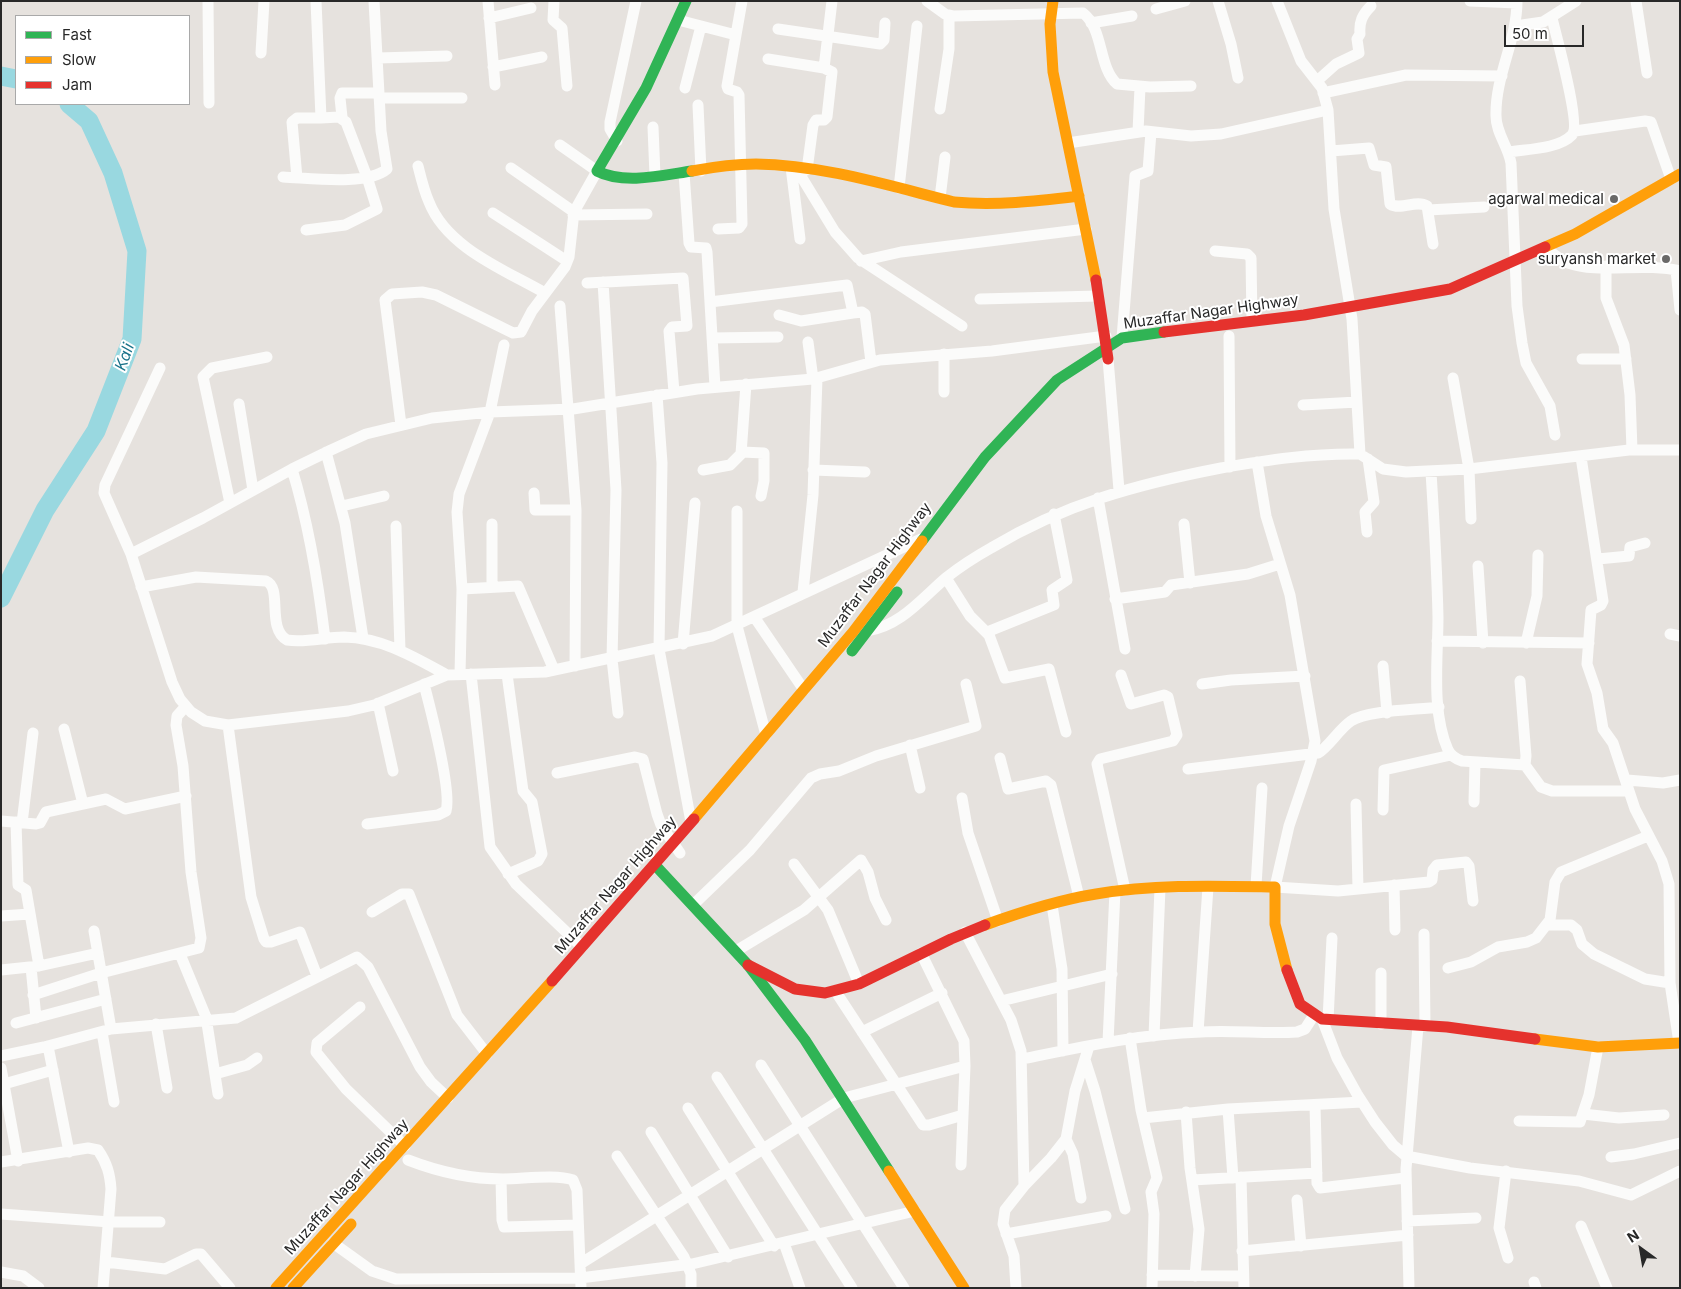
<!DOCTYPE html>
<html>
<head>
<meta charset="utf-8">
<style>
	body { margin:0 }
	#map { position:relative; width:1681px; height:1289px; overflow:hidden; background:#e6e2de; font-family:Inter,sans-serif }
	canvas { display:block }
	.frame { position:absolute; inset:0; border:2px solid #282828; pointer-events:none }
	.legend { position:absolute; left:15px; top:15px; width:175px; height:90px; box-sizing:border-box; background:#fff; border:1px solid #a9a9a9; margin:0; padding:6px 9px; list-style:none; font-size:15px; color:#282828 }
	.legend li { display:flex; align-items:center; gap:10px; height:25px }
	.legend b { width:25px; border:1px solid #a9a9a9 }
	.north { position:absolute; left:1616px; top:1224px; width:50px; height:50px; -webkit-text-stroke:4px #fff; paint-order:stroke; rotate:328deg; font-size:14px; font-weight:700; line-height:20px; text-align:center; color:#282828 }
	.north::after { content:''; display:block; margin:auto; width:18px; height:22px; background:#282828; clip-path:polygon(50% 0,100% 100%,50% 72%,0 100%) }
	.scale { position:absolute; left:1504px; top:25px; width:80px; height:22px; box-sizing:border-box; border:2px solid #282828; border-top:0; padding-left:6px; font-size:15px; line-height:18px; white-space:nowrap; color:#282828; -webkit-text-stroke:4px #fff; paint-order:stroke }
</style>
</head>
<body>
<div id="map">
<canvas width="1681" height="1289"></canvas>
<div class="frame"></div>
<ul class="legend">
<li><b style="height:6px;background:#30b455"></b>Fast</li>
<li><b style="height:6px;background:#ff9f0a"></b>Slow</li>
<li><b style="height:6px;background:#e5322d"></b>Jam</li>
</ul>
<div class="north">N</div>
<div class="scale">50 m</div>
</div>
<script>
const c = document.querySelector('canvas').getContext('2d');
c.lineJoin = 'round';
function strokePath(path, color, width, dash) { c.strokeStyle = color; c.lineWidth = width; c.lineCap = dash ? 'butt' : 'round'; c.setLineDash(dash || []); c.stroke(path); }
function label(font, color, halo, rows, align = 'center') {
  c.font = font + ' Inter,sans-serif'; c.lineWidth = 4; c.setLineDash([]); c.textBaseline = 'middle'; c.strokeStyle = halo; c.fillStyle = color; for (const [text, x, y, turn = 0] of rows) {
    c.save(); c.translate(x, y); c.rotate((+turn || 0) * Math.PI / 180); c.textAlign = isNaN(turn) ? turn : align; if (halo) c.strokeText(text, 0, 0); c.fillText(text, 0, 0); c.restore();
  }
}
const river = new Path2D(`
	M1 76 16 79
	M1 598 45 510 96 431 132 339 137 251 113 173 89 121 69 104`);
const street = new Path2D(`
	M208 1 209 103
	M488 1 495 85
	M554 1 553 20 562 28 567 86
	M927 1 945 14 954 16 1083 13C1104 29 1098 67 1117 84L1150 87 1191 86
	M1218 1 1231 44 1238 78
	M1277 1 1301 61 1322 88 1328 110 1334 209 1352 319 1360 454 1383 469 1406 472 1469 469 1629 450H1680
	M1470 1 1517 3
	M1517 1C1517 41 1495 76 1496 116 1496 133 1508 146 1511 163L1517 306 1522 343 1526 363 1550 406 1555 435
	M1636 1 1647 73
	M1156 9 1185 1
	M489 18 531 8
	M678 20 736 35
	M1091 23 1132 16
	M1515 26 1543 22 1576 1
	M778 29 880 44 884 40 885 23
	M261 53 264 1
	M378 58 447 56
	M768 59 824 68
	M493 67 542 57
	M1317 81 1336 64 1359 53 1357 39 1360 34C1359 22 1362 15 1371 6
	M685 88 701 26
	M1323 93 1406 75 1502 76
	M379 98H462
	M698 105 701 171
	M940 109 949 49V15
	M342 117 340 98 342 93H379
	M653 127 655 176
	M1575 131 1645 121 1651 122 1671 179
	M1138 132 1140 87
	M617 141 610 129V122L636 1
	M1068 143 1146 131 1191 136 1221 134 1328 110
	M1331 151 1369 148 1374 165 1386 167 1390 204C1401 211 1416 199 1427 206L1433 244
	M1509 152C1527 149 1559 149 1572 135 1581 125 1556 35 1552 18
	M418 166C421 178 424 191 429 202 447 248 505 270 545 293
	M791 167 800 239
	M511 168 574 212
	M796 168 835 232 858 258 962 326
	M807 170 813 125 816 120H824L827 117 832 72 824 68 832 1
	M684 173 689 243 691 247 706 248 707 252 715 387
	M283 177C310 178 367 186 387 169L381 131 374 1
	M297 178 292 122 297 118H321
	M899 188 917 26
	M940 198 945 157
	M1428 210 1484 207
	M493 213 567 261
	M573 215 647 214
	M718 229 739 228 742 224 739 95 737 92 728 89 727 86 742 1
	M306 230 345 225 377 209 367 177 346 122 339 117 321 118 316 1
	M1546 248C1553 254 1560 260 1568 263 1599 274 1644 262 1680 271
	M1215 251 1247 254 1251 258 1252 321
	M861 261 901 252 1086 229
	M1606 266V298L1624 345 1630 395 1632 450
	M1676 270 1680 310
	M603 282 616 490 612 659 618 713
	M587 283 683 278 687 326 672 327 669 331 674 392
	M980 299 1098 296
	M710 302 847 285 853 313 862 312 865 314 871 362
	M560 306 576 510 575 666
	M779 315 801 321 853 313
	M1229 336 1230 467
	M712 338 778 337
	M1122 338 1135 176 1148 171 1151 132
	M808 342 813 379
	M1108 359 1119 490
	M1582 359H1626
	M1453 378 1469 469 1471 519
	M944 392V354
	M657 395 662 463 659 649 691 822
	M239 404 253 490
	M1303 405 1357 402
	M401 425 385 300 392 294 422 292 436 295 513 333 521 332 532 311 565 267 569 257 574 212 597 171 560 145
	M326 452 345 523 363 638
	M742 452 764 453V481L761 496
	M1581 457 1603 601 1601 605 1591 610 1587 664 1597 693 1603 729 1613 743 1635 809 1662 861 1669 884 1670 983 1679 1043
	M1257 462 1266 516 1290 595 1315 741 1311 761 1289 826 1275 887 1338 891 1429 882 1432 880 1433 870 1437 865 1466 862 1469 866 1473 901
	M292 469C309 525 318 580 325 639
	M703 470 730 465 741 454 746 384
	M813 470 865 472
	M1431 472C1434 520 1437 569 1438 617 1438 658 1431 712 1448 750 1451 756 1456 759 1462 761L1525 765 1541 787 1552 791H1628
	M534 493 535 510H576
	M1098 498 1125 649
	M230 503 203 377 212 368 267 357
	M342 506 384 496
	M737 511V626L766 735
	M492 524V587
	M1184 524 1190 583
	M396 526 400 650
	M1367 532 1365 512 1374 502 1368 459
	M921 539 712 636 545 672 447 675 374 705 348 711 228 725 205 721 191 712 180 699 172 682 131 554 203 518 292 469 331 450 366 434 432 418 490 412 573 409 697 389 813 379 880 360 992 351 1106 336
	M131 554 104 493 105 485 160 368
	M1598 559 1629 556 1630 547 1645 543
	M1478 566 1483 643
	M946 578 970 616 989 635 1005 678 1049 669 1066 732
	M141 587 196 577 266 581C283 588 266 628 287 640 306 643 325 637 344 637 383 638 414 657 447 675
	M462 589 518 586 554 670
	M803 592 813 495 817 378
	M1115 599 1165 592 1171 585 1248 574 1280 564
	M755 618 804 690
	M867 631C901 626 922 598 947 577 961 566 975 557 991 548 1064 504 1138 484 1221 468 1267 460 1313 453 1360 454
	M987 632 1054 605 1052 590 1067 580 1054 514
	M1670 634 1680 636
	M1437 641 1589 643
	M1526 643 1537 596 1538 555
	M683 644 695 503
	M1383 666 1387 713
	M460 674 462 589 457 512 459 494 490 412 504 345
	M471 674 490 847 516 884 582 947
	M507 674 523 791 532 802 542 854 538 861 508 874
	M1121 675 1131 704 1164 695 1168 697 1177 735 1173 741 1100 759 1097 764 1125 890
	M1520 681 1526 756 1525 765
	M1202 684 1231 680 1305 676
	M378 703 393 771
	M228 725 251 897 264 939 266 942H271L300 932 317 976
	M64 729 83 804
	M910 745 920 788
	M1000 758 1008 789 1046 781 1051 785 1079 897
	M1188 769 1318 753C1328 748 1339 729 1351 721 1367 710 1418 710 1439 707
	M557 773 635 757 643 759 657 814 661 825 680 853
	M1627 780 1663 783 1680 780
	M962 798 968 833 998 921
	M1474 802 1475 762
	M1356 804 1358 889
	M1383 810 1384 770 1451 755
	M1 821 36 824 40 823 46 812 106 799 125 809 186 796
	M16 822 18 885 26 890 39 966
	M22 823 33 733
	M367 824 438 815 446 811C452 792 430 707 424 684
	M794 864 828 910 859 984
	M1394 885 1395 930
	M1256 886 1262 788
	M693 905 750 850 811 778 820 774 839 771 876 756 976 726 966 684
	M1052 905 1062 969 1063 1051
	M372 912 402 894H409L457 1015 487 1054
	M1 916 30 914
	M1547 925H1571L1577 930 1582 944 1594 954 1645 979 1670 983
	M94 931 111 1029
	M965 932 1011 1020 1021 1051 1024 1186
	M1424 934 1425 1026
	M736 951 804 910 861 860 868 872 875 898 886 920
	M921 953 964 1041 965 1066 961 1165
	M180 954 206 1017 218 1094
	M31 967 36 1018
	M1448 968 1471 962 1498 947 1527 942 1536 938 1550 920 1555 882 1561 872 1648 836
	M1 970 39 966 98 953
	M836 992 923 1125H929L963 1115
	M33 995 101 973 199 948 201 938 191 872 183 766 176 725 177 716 186 706
	M1001 1001 1112 974
	M360 1007 317 1043 316 1052 346 1089 405 1146
	M1322 1019 1337 1058 1357 1094 1375 1122 1393 1145 1406 1156 1470 1168 1579 1181 1631 1195 1680 1171
	M1328 1020 1332 938
	M16 1023 106 999
	M156 1024 167 1088
	M1381 1024V973
	M102 1032 114 1102
	M862 1032 942 993
	M1198 1032 1208 887
	M1154 1036 1160 888
	M1130 1038 1141 1110 1157 1178 1151 1192 1154 1214 1152 1288
	M1108 1042 1115 891
	M48 1046 69 1152
	M1 1056 44 1047 111 1029 236 1018 357 957 368 967 420 1067 431 1082 448 1098
	M1022 1059C1081 1047 1140 1034 1201 1032 1233 1030 1265 1034 1297 1032L1305 1029 1314 1015
	M1085 1060 1095 1091 1125 1209
	M761 1065 904 1288
	M1 1068 18 1161
	M215 1074 247 1065 257 1058
	M717 1077 852 1288
	M4 1084 53 1070
	M1315 1105 1317 1183 1320 1188 1405 1178
	M688 1108 774 1246
	M1228 1109 1233 1178
	M1186 1112 1190 1168 1199 1229 1195 1276
	M1583 1114 1619 1118 1664 1115
	M1143 1118 1228 1109 1362 1102
	M1519 1121 1580 1122 1589 1095 1598 1047
	M651 1132 728 1257
	M1066 1139 1073 1154 1081 1198
	M617 1156 684 1257 691 1274V1288
	M1611 1157 1634 1154 1680 1143
	M408 1160C439 1172 470 1179 503 1179 523 1179 556 1174 573 1180L577 1190 581 1288
	M1 1162 88 1148 98 1150C107 1163 110 1174 111 1189L103 1288
	M1506 1171 1499 1228 1508 1258
	M1241 1177 1244 1288
	M501 1179 502 1220 504 1227 578 1225
	M1192 1180 1317 1173
	M1297 1200 1301 1246
	M1 1214 110 1222H160
	M1407 1221 1476 1218
	M1581 1226 1607 1288
	M1006 1234 1106 1216
	M333 1243 372 1271 396 1279 580 1278 692 1264 915 1211
	M784 1243 800 1288
	M1242 1251 1408 1235
	M106 1262 165 1269 196 1254H201L230 1288
	M580 1264 844 1098 965 1066
	M1 1272 23 1276 39 1288
	M1152 1275 1243 1276
	M1534 1282 1536 1288
	M1016 1288 1014 1256 1003 1224 1005 1210 1024 1186 1051 1158 1066 1139 1075 1091 1089 1046
	M1409 1288 1406 1169 1418 1026`);
const fast = new Path2D(`
	M686 1 646 88 597 171C624 185 664 175 692 171
	M922 541 985 457 1057 380 1122 338 1164 332
	M852 651 897 592
	M655 865 748 965 805 1040 889 1171`);
const slow = new Path2D(`
	M1053 1 1050 24 1053 72 1096 280
	M692 171C713 167 735 164 756 164 823 165 890 186 954 202 996 206 1037 201 1079 196
	M1545 247 1575 234 1680 174
	M694 819 853 632 922 541
	M985 925C1021 912 1058 900 1096 894 1155 884 1215 886 1275 887V924L1287 970
	M1535 1039 1598 1047 1680 1043
	M889 1171 964 1288
	M276 1288 552 981
	M293 1288 351 1224`);
const jam = new Path2D(`
	M1096 280 1108 359
	M1164 332 1304 315 1450 289 1545 247
	M748 965 795 989 825 993 859 984 951 939 985 925
	M1287 970 1300 1004 1322 1019 1447 1027 1535 1039
	M552 981 694 819`);
const markers = [
	[1614,199,5,"#6a6968"],
	[1666,259,5,"#6a6968"]
];
const poiNames = [
	["agarwal medical",1604,199],
	["suryansh market",1656,259]
];
const streetNames = [
	["Muzaffar Nagar Highway",1211,312,-8],
	["Muzaffar Nagar Highway",875,575,-53],
	["Muzaffar Nagar Highway",616,885,-49],
	["Muzaffar Nagar Highway",347,1187,-48]
];
const waterNames = [
	["Kali",125,357,-70]
];
strokePath(river, '#99d8e0', 19);
strokePath(street, '#fbfbfa', 11);
strokePath(fast, '#30b455', 11);
strokePath(slow, '#ff9f0a', 11);
strokePath(jam, '#e5322d', 11);
for (const [x, y, r, color] of markers) { const dot = new Path2D(); dot.arc(x, y, r, 0, 2 * Math.PI); c.fillStyle = color; c.fill(dot); strokePath(dot, '#fff', 2); }
label('15px', '#282828', '#fff', poiNames, 'right');
label('15px', '#282828', '#fff', streetNames);
label('italic 16px', '#1a738a', '#fff', waterNames);
</script>
</body>
</html>
